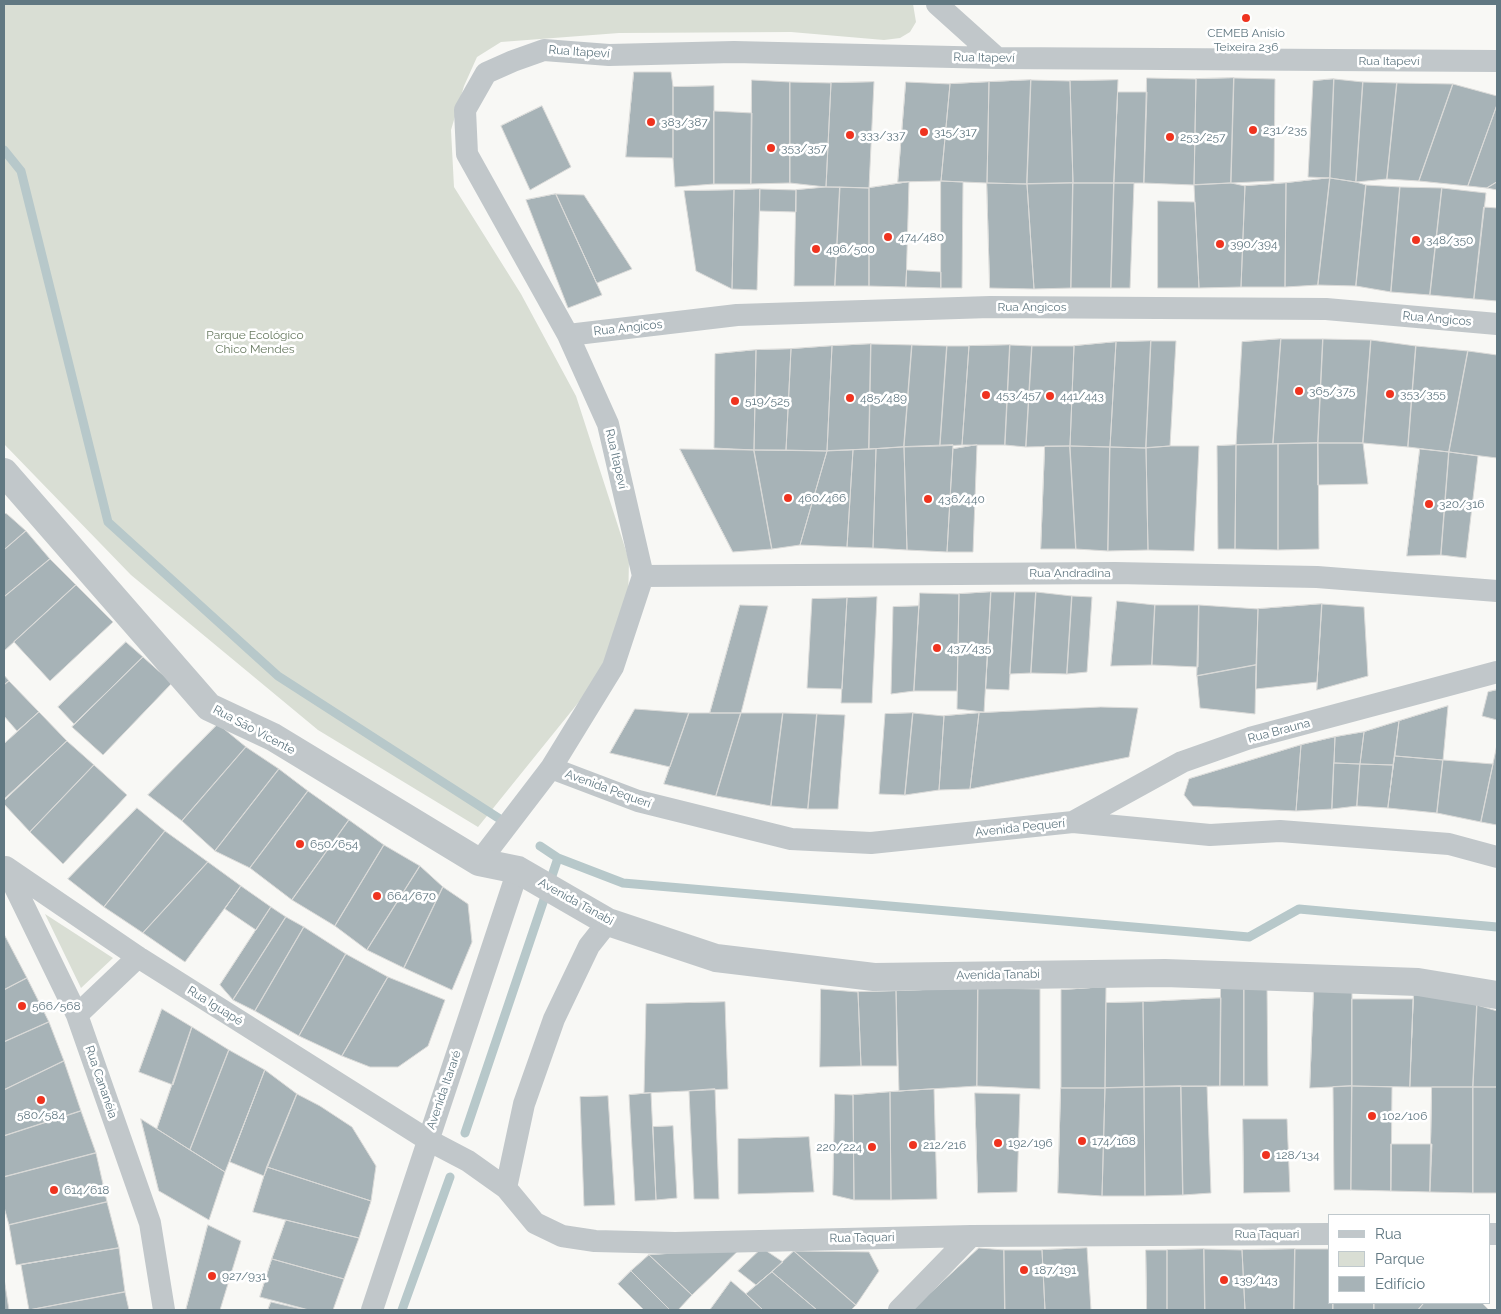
<!DOCTYPE html>
<html>
<head>
<meta charset="utf-8">
<style>
	body { margin:0 }
	#map { position:relative; width:1501px; height:1314px; overflow:hidden; background:#f8f8f5; font-family:Raleway,sans-serif }
	canvas { display:block }
	.frame { position:absolute; inset:0; border:5px solid #617882; pointer-events:none }
	.legend { position:absolute; left:1328px; top:1214px; width:162px; height:90px; box-sizing:border-box; background:#fff; border:1px solid #c0c9cd; margin:0; padding:6px 9px; list-style:none; font-size:15px; color:#617882 }
	.legend li { display:flex; align-items:center; gap:10px; height:25px }
	.legend b { width:25px; border:1px solid #c0c9cd }
</style>
</head>
<body>
<div id="map">
<canvas width="1501" height="1314"></canvas>
<div class="frame"></div>
<ul class="legend">
<li><b style="height:6px;background:#c1c7ca"></b>Rua</li>
<li><b style="height:14px;background:#d9ded4"></b>Parque</li>
<li><b style="height:14px;background:#a7b3b7"></b>Edifício</li>
</ul>
</div>
<script>
const c = document.querySelector('canvas').getContext('2d');
c.lineJoin = 'round';
function paint(path, color) { c.fillStyle = color; c.fill(path, 'evenodd'); }
function strokePath(path, color, width, dash) { c.strokeStyle = color; c.lineWidth = width; c.lineCap = dash ? 'butt' : 'round'; c.setLineDash(dash || []); c.stroke(path); }
function label(font, color, halo, rows, align = 'center') {
  c.font = font + ' Raleway,sans-serif'; c.lineWidth = 5; c.setLineDash([]); c.textBaseline = 'middle'; c.strokeStyle = halo; c.fillStyle = color; for (const [text, x, y, turn = 0] of rows) {
    c.save(); c.translate(x, y); c.rotate((+turn || 0) * Math.PI / 180); c.textAlign = isNaN(turn) ? turn : align; if (halo) c.strokeText(text, 0, 0); c.fillText(text, 0, 0); c.restore();
  }
}
const green = new Path2D(`
	M4 4H913L916 22 910 32 900 38 884 40 791 32 619 33 501 42 477 57 464 86 451 130 454 187 521 294 576 396 629 560 628 605 603 672 478 827 318 730 131 575 4 444Z
	M45 914 113 958 81 988Z`);
const stream = new Path2D(`
	M4 150 21 171 108 522 278 676 503 821
	M540 846 558 858 623 883 1249 937 1299 909 1497 927
	M465 1133 558 858
	M402 1310 450 1177`);
const building = new Path2D(`
	M634 72H671L673 87V158L626 157Z
	M1147 78 1196 79 1194 185 1144 183Z
	M1234 78 1275 79 1274 181 1231 183Z
	M1234 78 1231 183 1194 185 1196 79Z
	M1334 79 1363 82 1356 182 1330 178Z
	M1334 79 1330 178 1308 177 1313 81Z
	M752 80 790 82V183L751 184Z
	M1031 80 1070 81 1073 183 1027 184Z
	M1031 80 1027 184 987 183 989 82Z
	M1118 80 1114 183H1073L1070 81Z
	M790 82 831 83 826 187 790 183Z
	M874 82 869 188 826 187 831 83Z
	M906 82 950 84 941 181 898 182Z
	M989 82 987 183 941 181 950 84Z
	M1363 82 1397 83 1387 179 1356 182Z
	M1397 83 1453 84 1419 181 1387 179Z
	M1453 84 1497 96V105L1468 186 1419 181Z
	M714 86V184L675 187 673 158V87Z
	M1118 92H1147L1144 183H1114Z
	M1497 105V182L1487 188 1468 186Z
	M542 106 571 167 530 190 501 126Z
	M714 111 752 113 751 184H714Z
	M1330 178 1356 182 1366 185 1356 286 1318 285Z
	M1330 178 1318 285 1285 287 1286 183Z
	M941 181 963 182 962 288H941Z
	M909 182 906 287 869 286V188Z
	M1497 182V190L1487 188Z
	M987 183 1027 184 1034 289 990 288Z
	M1073 183H1114L1111 288H1071Z
	M1073 183 1071 288 1034 289 1027 184Z
	M1114 183H1134L1130 288H1111Z
	M1231 183 1245 186 1241 287 1199 288 1194 185Z
	M1286 183 1285 287H1241L1245 186Z
	M1366 185 1400 187 1391 292 1356 286Z
	M826 187H840L835 286H794L796 190Z
	M840 187 869 188V286H835Z
	M1400 187 1442 188 1430 295 1391 292Z
	M1442 188 1486 193 1474 299 1430 295Z
	M760 189 796 190V212L760 211Z
	M760 189 757 290 732 289 734 190Z
	M734 190 732 289 696 271 684 191Z
	M556 194 584 195 632 269 597 283Z
	M556 194 602 295 568 308 526 200Z
	M1158 201 1195 202 1199 288H1158Z
	M1484 207 1497 208V301L1474 299Z
	M907 270 941 272V288L906 287Z
	M1281 339H1323L1318 443 1273 444Z
	M1281 339 1273 444 1236 445 1242 342Z
	M1323 339 1371 340 1363 443H1318Z
	M1371 340 1416 346 1408 447 1363 443Z
	M1151 341H1176L1170 446 1146 448Z
	M1151 341 1146 448 1110 447 1116 342Z
	M1116 342 1110 447 1070 446 1074 346Z
	M871 344 912 345 904 447 869 449Z
	M871 344 869 449 827 451 832 346Z
	M912 345 947 346 940 446 904 447Z
	M1010 345 1032 346 1026 447 1005 445Z
	M1010 345 1005 445H962L969 346Z
	M832 346 827 451 786 450 791 349Z
	M947 346H969L962 445 940 446Z
	M1032 346H1074L1070 446 1026 447Z
	M1416 346 1468 351 1449 452 1408 447Z
	M791 349 786 450H754L756 350Z
	M756 350 754 450 714 448 715 354Z
	M1468 351 1497 355V458L1449 452Z
	M1318 443 1319 549 1278 550V444Z
	M1318 443H1363L1368 484 1318 485Z
	M1278 444V550L1235 549 1236 445Z
	M953 445 947 552 907 550 904 447Z
	M977 445 973 552H947L953 449Z
	M1236 445 1235 549H1218L1217 446Z
	M1045 446H1070L1076 549H1041Z
	M1070 446 1110 447 1108 551 1076 549Z
	M1170 446H1199L1194 551 1148 550 1146 448Z
	M904 447 907 550 873 548 876 449Z
	M1110 447 1146 448 1148 550 1108 551Z
	M680 449 754 450 772 549 733 552Z
	M876 449 873 548 847 547 853 450Z
	M1420 449 1449 452 1441 555 1407 556Z
	M754 450 827 451 800 545 772 549Z
	M853 450 847 547 800 545 827 451Z
	M1449 452 1478 456 1466 558 1441 555Z
	M4 513 7 514 26 531 4 550Z
	M26 531 50 559 4 597V550Z
	M50 559 76 585 4 651V597Z
	M76 585 113 622 50 681 14 642Z
	M991 592H1015L1009 690 986 689Z
	M991 592 984 712 957 709 959 594Z
	M1015 592H1036L1031 673 1010 674Z
	M1036 592 1072 596 1067 674 1031 673Z
	M920 593 959 594 957 691H914Z
	M1072 596 1092 597 1087 672 1067 674Z
	M877 597 872 703H841L847 598Z
	M847 598 842 689 807 688 812 599Z
	M1117 601 1155 605 1152 665 1111 666Z
	M1322 604 1364 607 1368 676 1317 690Z
	M1322 604 1317 682 1256 689 1258 609Z
	M740 605 768 606 741 713H710Z
	M1155 605H1199L1198 667 1152 665Z
	M1199 605 1258 609 1256 665 1197 676Z
	M919 606 914 691 891 694 893 607Z
	M126 642 143 657 74 724 58 707Z
	M143 657 172 683 103 755 72 727Z
	M1256 665 1255 714 1200 708 1197 676Z
	M4 675 9 681 4 685Z
	M9 681 39 712 17 731 4 716V685Z
	M1497 690V720L1482 716 1488 692Z
	M1448 706 1443 760 1395 756 1399 721Z
	M1101 707 1138 708 1129 757 970 789 979 713Z
	M635 709 689 713 670 767 610 753Z
	M39 712 67 741 4 799V744Z
	M689 713H741L716 796 664 784Z
	M741 713H783L771 806 716 796Z
	M783 713 817 714 808 809 771 806Z
	M913 713 944 716 939 790 905 795Z
	M913 713 905 795 879 794 885 714Z
	M979 713 970 789 939 790 944 716Z
	M817 714 845 715 838 809H808Z
	M1399 721 1393 765 1360 764 1364 732Z
	M218 724 246 747 182 821 148 795Z
	M1364 732 1360 764 1334 763 1335 737Z
	M1335 737 1332 809 1296 811 1301 745Z
	M67 741 94 765 30 832 4 804V801Z
	M1301 745 1296 811 1193 806 1184 795 1189 779Z
	M1497 745V825L1481 822Z
	M246 747 279 769 215 851 182 821Z
	M1395 756 1443 760 1437 813 1388 808Z
	M1443 760 1493 764 1481 822 1437 813Z
	M1334 763 1360 764 1357 806 1332 809Z
	M1360 764 1393 765 1388 808 1357 806Z
	M94 765 127 795 63 864 30 832Z
	M279 769 308 791 250 868 215 851Z
	M308 791 349 820 292 900 250 868Z
	M137 808 165 831 104 907 68 879Z
	M349 820 384 845 335 926 292 900Z
	M165 831 208 862 143 933 104 907Z
	M384 845 420 866 367 950 335 926Z
	M208 862 241 886 185 962 143 933Z
	M420 866 443 887 404 968 367 950Z
	M241 886 271 907 256 930 225 909Z
	M443 887 468 904 472 942 452 990 404 968Z
	M271 907 286 917 233 1000 220 985Z
	M286 917 304 927 255 1011 233 1000Z
	M304 927 346 954 299 1036 255 1011Z
	M5 936 27 978 4 990V937Z
	M346 954 388 977 342 1056 299 1036Z
	M388 977 445 1000 428 1046 398 1067H370L342 1056Z
	M27 978 49 1022 4 1042V990Z
	M1221 985H1244V1086H1220Z
	M1244 985 1267 987 1268 1086H1244Z
	M1106 987 1105 1088H1061V990Z
	M978 988 977 1086 899 1091 896 991Z
	M978 988 1040 989V1089L977 1086Z
	M1314 988 1352 990V1086L1310 1088Z
	M821 989 858 992 861 1066 820 1067Z
	M896 991 897 1066H861L858 992Z
	M1414 991 1477 1005 1473 1087H1410Z
	M1221 998 1220 1086 1144 1087 1143 1002Z
	M1352 999H1413L1410 1087 1352 1086Z
	M725 1002 728 1089 644 1093 646 1004Z
	M1143 1002 1144 1087 1105 1088 1106 1003Z
	M1477 1005 1497 1011V1087H1473Z
	M162 1009 192 1027 173 1085 139 1072Z
	M49 1022 64 1061 4 1090V1042Z
	M192 1027 229 1050 190 1150 157 1129Z
	M229 1050 265 1070 225 1172 190 1150Z
	M64 1061 81 1111 4 1136V1090Z
	M265 1070 297 1094 264 1176 230 1162Z
	M1181 1086H1207L1211 1193 1183 1195Z
	M1181 1086 1183 1195 1145 1196 1144 1087Z
	M1352 1086 1392 1087 1391 1191 1351 1190Z
	M1352 1086 1351 1190H1334L1333 1087Z
	M1144 1087 1145 1196H1102L1105 1088Z
	M1432 1087H1473V1193L1430 1192Z
	M1473 1087H1497V1193H1473Z
	M1061 1088H1105L1102 1196 1058 1193Z
	M715 1089 719 1199H694L689 1091Z
	M934 1089 937 1199 891 1200 890 1092Z
	M890 1092 891 1200H854L853 1095Z
	M651 1093 656 1200 635 1201 629 1095Z
	M975 1093 1020 1094 1017 1192 978 1193Z
	M297 1094 320 1106 352 1127 376 1166 371 1201 267 1167Z
	M835 1094 853 1095 854 1200 833 1195Z
	M608 1096 615 1205 584 1206 580 1097Z
	M81 1111 96 1153 4 1177V1136Z
	M141 1119 225 1172 209 1220 159 1191Z
	M1243 1119H1287L1290 1192 1244 1193Z
	M673 1126 677 1198 656 1200 653 1127Z
	M809 1137 814 1192 738 1194V1139Z
	M1391 1144H1432L1430 1192 1391 1191Z
	M96 1153 107 1202 9 1225 4 1207V1177Z
	M267 1167 371 1201 359 1238 253 1212Z
	M107 1202 119 1248 16 1265 9 1225Z
	M286 1220 359 1238 344 1279 272 1259Z
	M208 1225 241 1241 220 1310H186Z
	M119 1248 125 1292 29 1310 21 1265Z
	M762 1248 783 1262 756 1285 738 1271Z
	M979 1248 1004 1250 1005 1310H912Z
	M1087 1248 1091 1310H1045L1042 1250Z
	M740 1249 692 1295 649 1255Z
	M1204 1249 1242 1250 1245 1310H1205Z
	M1204 1249 1205 1310H1167V1250Z
	M1295 1249H1330V1303H1333V1310H1294Z
	M1295 1249 1294 1310H1245L1242 1250Z
	M1004 1250H1042L1045 1310H1005Z
	M1146 1250H1167V1310H1147Z
	M794 1251 869 1252 879 1271 856 1305Z
	M794 1251 856 1305 851 1310H817L772 1272Z
	M649 1255 692 1295 678 1310H670L631 1271Z
	M272 1259 344 1279 333 1310H309L260 1297Z
	M631 1271 670 1310H644L618 1284Z
	M772 1272 817 1310H763L746 1294Z
	M4 1278 9 1310H4Z
	M731 1281 746 1294 763 1310H710Z
	M125 1292 129 1310H29Z
	M271 1302 306 1310H268Z
	M1333 1303H1374V1310H1333Z
	M1374 1303H1424L1418 1310H1374Z
	M1424 1303H1482L1488 1309 1486 1310H1418Z`);
const minor = new Path2D(`
	M937 4 997 58
	M568 335 737 315 990 307 1326 309 1497 324
	M643 576 1115 573 1317 577 1497 591
	M551 768 638 801 791 839 871 843 1073 822 1210 835 1280 831 1449 844 1497 857
	M1073 822 1182 762 1250 738 1497 672
	M479 862 551 768 613 667 643 576 608 424 568 335 467 154 465 110 486 73 513 61 544 50 609 55 734 52 997 58 1497 61
	M6 867 138 957 428 1140 468 1161 506 1188 535 1223 562 1236 595 1241 675 1243 971 1236 1330 1234
	M6 869 77 1015 150 1223 164 1310
	M77 1015 138 957
	M506 1188 524 1104 554 1019 589 946 608 922
	M1490 1234H1497
	M372 1310 518 870
	M899 1310 971 1236`);
const tertiary = new Path2D(`
	M4 472 209 707 273 737 479 862 518 870 608 922 716 958 874 977 1165 973 1418 982 1497 995`);
const markers = [
	[1246,18,5,"#ef331f"],
	[651,122,5,"#ef331f"],
	[1253,130,5,"#ef331f"],
	[924,132,5,"#ef331f"],
	[850,135,5,"#ef331f"],
	[1170,137,5,"#ef331f"],
	[771,148,5,"#ef331f"],
	[888,237,5,"#ef331f"],
	[1416,240,5,"#ef331f"],
	[1220,244,5,"#ef331f"],
	[816,249,5,"#ef331f"],
	[1299,391,5,"#ef331f"],
	[1390,394,5,"#ef331f"],
	[986,395,5,"#ef331f"],
	[1050,396,5,"#ef331f"],
	[850,398,5,"#ef331f"],
	[735,401,5,"#ef331f"],
	[788,498,5,"#ef331f"],
	[928,499,5,"#ef331f"],
	[1429,504,5,"#ef331f"],
	[937,648,5,"#ef331f"],
	[300,844,5,"#ef331f"],
	[377,896,5,"#ef331f"],
	[22,1006,5,"#ef331f"],
	[41,1100,5,"#ef331f"],
	[1372,1116,5,"#ef331f"],
	[1082,1141,5,"#ef331f"],
	[998,1143,5,"#ef331f"],
	[913,1145,5,"#ef331f"],
	[872,1147,5,"#ef331f"],
	[1266,1155,5,"#ef331f"],
	[54,1190,5,"#ef331f"],
	[1024,1270,5,"#ef331f"],
	[212,1276,5,"#ef331f"],
	[1224,1280,5,"#ef331f"]
];
const poiNames = [
	["CEMEB Anísio",1246,33,"center"],
	["Teixeira 236",1246,47,"center"],
	["383/387",661,122],
	["231/235",1263,130],
	["315/317",934,132],
	["333/337",860,135],
	["253/257",1180,137],
	["353/357",781,148],
	["474/480",898,237],
	["348/350",1426,240],
	["390/394",1230,244],
	["496/500",826,249],
	["365/375",1309,391],
	["353/355",1400,394],
	["453/457",996,395],
	["441/443",1060,396],
	["485/489",860,398],
	["519/525",745,401],
	["460/466",798,498],
	["436/440",938,499],
	["320/316",1439,504],
	["437/435",947,648],
	["650/654",310,844],
	["664/670",387,896],
	["566/568",32,1006],
	["580/584",41,1115,"center"],
	["102/106",1382,1116],
	["174/168",1092,1141],
	["192/196",1008,1143],
	["212/216",923,1145],
	["220/224",862,1147,"right"],
	["128/134",1276,1155],
	["614/618",64,1190],
	["187/191",1034,1270],
	["927/931",222,1276],
	["139/143",1234,1280]
];
const streetNames = [
	["Rua Itapeví",579,52,4],
	["Rua Itapeví",984,58,1],
	["Rua Itapeví",1389,61],
	["Rua Angicos",1032,307],
	["Rua Angicos",1437,319,5],
	["Rua Angicos",628,328,-6],
	["Rua Itapeví",616,459,77],
	["Rua Andradina",1070,573],
	["Rua São Vicente",254,730,28],
	["Rua Brauna",1279,731,-15],
	["Avenida Pequerí",608,789,20],
	["Avenida Pequerí",1020,828,-6],
	["Avenida Tanabi",576,902,29],
	["Avenida Tanabi",998,975,-1],
	["Rua Iguapé",215,1006,32],
	["Rua Cananéia",101,1082,71],
	["Avenida Itararé",444,1090,-71],
	["Rua Taquari",1267,1234],
	["Rua Taquari",862,1238,-1]
];
const parkNames = [
	["Parque Ecológico",255,335],
	["Chico Mendes",255,349]
];
paint(green, '#d9ded4');
strokePath(stream, '#b7c8ca', 9);
paint(building, '#a7b3b7');
strokePath(building, '#dadad8', 1);
strokePath(minor, '#c1c7ca', 22);
strokePath(tertiary, '#c1c7ca', 28);
for (const [x, y, r, color] of markers) { const dot = new Path2D(); dot.arc(x, y, r, 0, 2 * Math.PI); c.fillStyle = color; c.fill(dot); strokePath(dot, '#fff', 2); }
label('12px', '#617882', '#fff', poiNames, 'left');
label('12px', '#617882', '#fff', streetNames);
label('12px', '#687a61', '#fff', parkNames);
</script>
</body>
</html>
